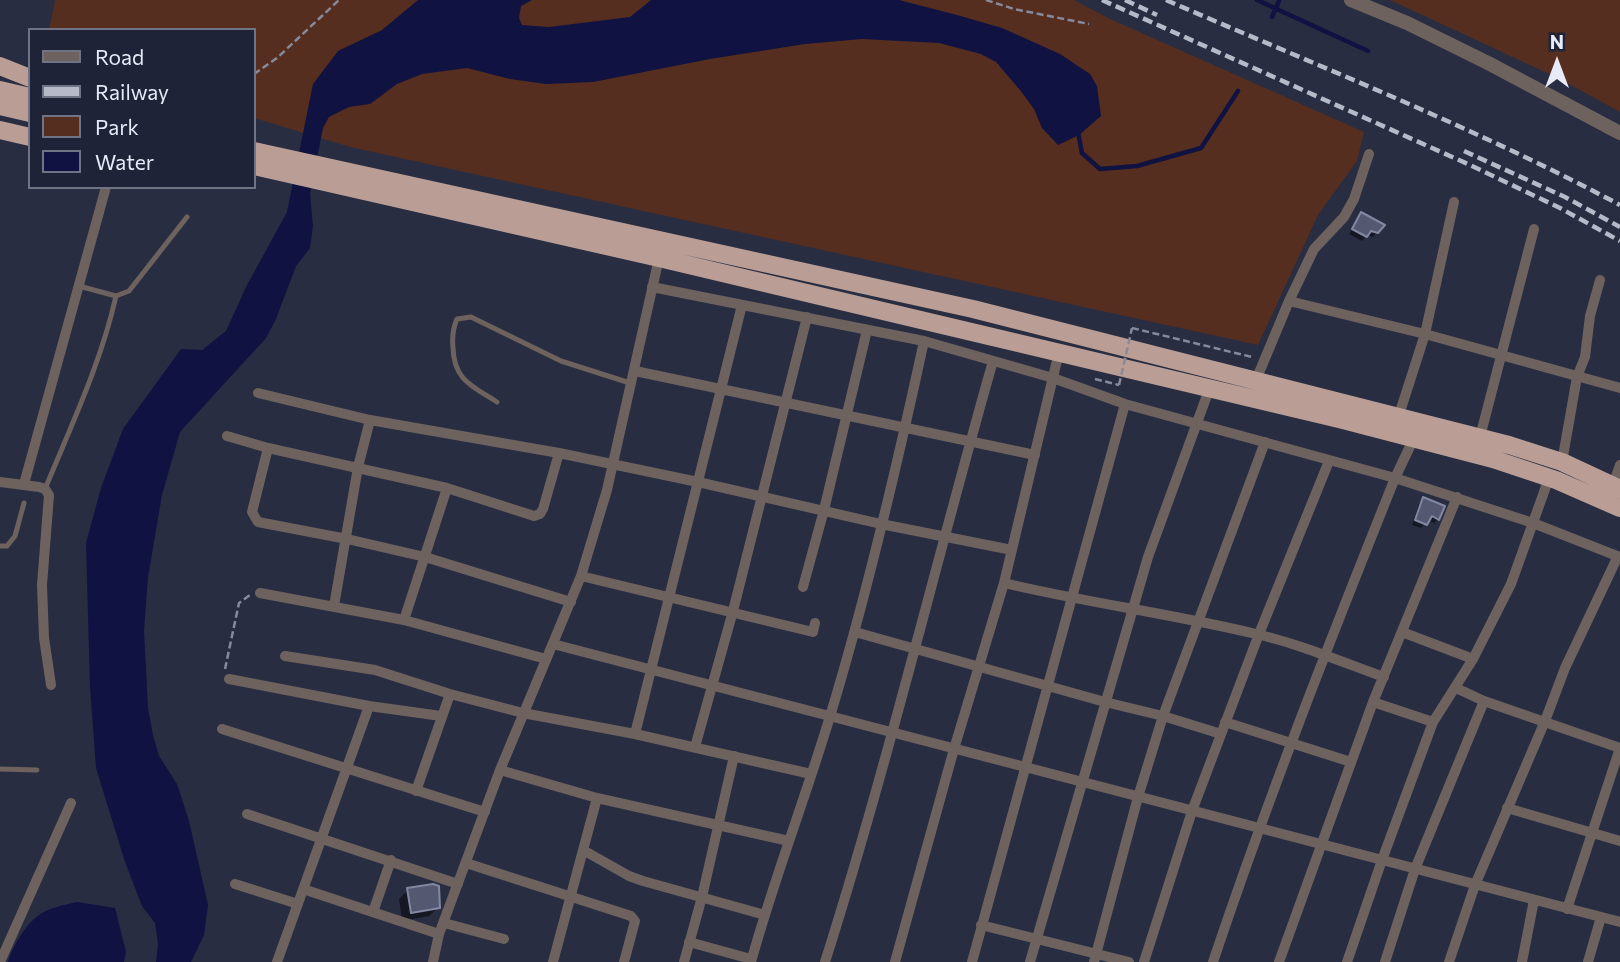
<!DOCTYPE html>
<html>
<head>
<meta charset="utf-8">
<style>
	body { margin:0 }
	#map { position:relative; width:1620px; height:962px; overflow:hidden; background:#282d42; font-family:Commissioner,sans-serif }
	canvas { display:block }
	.legend { position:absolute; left:28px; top:28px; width:228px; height:161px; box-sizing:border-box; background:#1f2337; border:2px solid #6f7384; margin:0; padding:9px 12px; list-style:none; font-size:21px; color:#e7ebf8 }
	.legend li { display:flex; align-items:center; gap:14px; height:35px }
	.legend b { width:35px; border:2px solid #6f7384 }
	.north { position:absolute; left:1522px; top:28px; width:70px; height:70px; -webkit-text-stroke:5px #1f2337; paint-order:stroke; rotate:0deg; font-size:19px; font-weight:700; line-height:28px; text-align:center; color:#e7ebf8 }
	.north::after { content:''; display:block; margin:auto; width:24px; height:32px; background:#e7ebf8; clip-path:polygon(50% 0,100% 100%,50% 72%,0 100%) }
</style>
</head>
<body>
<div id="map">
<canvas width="1620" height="962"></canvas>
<ul class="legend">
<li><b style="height:9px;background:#6e625e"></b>Road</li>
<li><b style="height:9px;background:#b5b9c8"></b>Railway</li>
<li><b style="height:19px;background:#552e1f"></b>Park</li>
<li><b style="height:19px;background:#101241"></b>Water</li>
</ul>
<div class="north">N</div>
</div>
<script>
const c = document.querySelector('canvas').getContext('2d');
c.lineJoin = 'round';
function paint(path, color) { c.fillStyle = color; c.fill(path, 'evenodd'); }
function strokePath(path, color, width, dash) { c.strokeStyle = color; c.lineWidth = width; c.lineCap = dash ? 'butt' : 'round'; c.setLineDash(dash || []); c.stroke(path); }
const green = new Path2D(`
	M55 0H1074L1110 19 1364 132 1357 161 1318 215 1258 345 350 147 254 118V30H49Z
	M1390 0H1620V112L1560 79Z`);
const water = new Path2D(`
	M418 0H532L521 6 519 18 522 25 549 27 630 17 651 0H899L957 15 1002 28 1060 54 1090 74 1097 86 1101 116 1079 135 1058 145 1042 128 1034 109 1020 90 996 62 981 54 939 43 862 39 805 44 710 59 593 82 546 84 510 79 467 68 422 74 397 84 370 104 349 107 329 117 323 128 310 194 313 226 310 248 296 266 276 319 266 338 180 432 162 495 148 577 144 630 148 708 153 735 159 756 177 784 189 821 208 905 204 935 191 962H156L158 944 155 923 142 906 125 862 96 768 90 687 86 543 101 488 123 429 181 349 202 350 226 331 246 287 287 212 313 84 338 51 382 30Z
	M77 902 115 908 126 952 124 962H8C13 946 25 925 39 915 50 907 65 905 77 902Z`);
const shadow = new Path2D(`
	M1361 214 1377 232 1373 237 1367 235 1362 241 1349 234Z
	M1423 499 1438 519 1434 523 1428 520 1421 528 1412 525 1419 504Z
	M408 890 439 907 429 916 402 921 399 899Z`);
const stream = new Path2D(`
	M1257 0 1368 51
	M1272 17 1279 1
	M1078 132 1082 153 1100 169 1137 166 1201 148 1238 91`);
const building = new Path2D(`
	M1361 212 1385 225 1378 233 1371 231 1367 237 1352 229Z
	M1423 497 1445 506 1439 520 1432 516 1427 525 1415 520Z
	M433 884 439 886 440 908 411 913 407 888Z`);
const path = new Path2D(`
	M986 0 1014 9 1089 24
	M254 74 277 58 339 0
	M1132 328 1252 357
	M1095 379 1119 385
	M225 669 239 603 250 595`);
const service = new Path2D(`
	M79 286 116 296 129 291 187 217
	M497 402C472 386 454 380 453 348 452 338 453 328 457 319L471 317 561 361 630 383
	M45 489C71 426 101 363 116 296
	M0 546H7L15 536 24 503
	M0 769 37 770`);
const minor = new Path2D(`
	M652 287 924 341 1053 378 1125 404 1395 478 1533 523 1620 557
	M1289 301 1425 334 1620 388
	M635 371 1035 455
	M1256 380 1289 301 1314 249 1344 217 1354 199 1369 154
	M258 393 370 420 559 453 698 482 881 524 1012 550
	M1399 415 1425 334 1454 202
	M227 436 268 448 447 488 534 516 540 514 543 509 559 453
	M1480 437 1534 229
	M268 448 252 512 258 522 347 539 425 557 571 602
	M1562 462 1577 377 1585 357 1590 316 1600 280
	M0 482 39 487 45 489 49 495 42 585 44 638 51 685
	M24 484 106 187
	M1613 485 1620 465
	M581 576 813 632 815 623
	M1004 583C1088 603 1173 614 1256 634 1300 644 1342 662 1384 677
	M803 587 824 510 867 330
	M260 593 404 620 546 659
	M334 606 358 467 370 420
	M404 620 447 488
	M855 632 1105 702 1163 716 1221 734
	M1402 632 1473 659
	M553 644 1620 922
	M285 656 375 670 450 694 523 713 635 734 811 774
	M229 679 369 706 441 716
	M1456 688 1484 701 1620 748
	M1373 702 1433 722
	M1225 722 1351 762
	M222 729 485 812
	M635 734 742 305
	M695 747 733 611 807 317
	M500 770 597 798 789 841
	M416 791 450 694
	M1507 808 1620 841
	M247 814 458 884
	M583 850 629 876 643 881 765 915
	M466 863 631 916 635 921 624 962
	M235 884 298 904
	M303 889 439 934
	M1567 909 1620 748
	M373 912 391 860
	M444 923 504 939
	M981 925 1129 962
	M689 942 751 959
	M0 962 71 803
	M277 962 369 706
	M433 962 439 934 500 770 581 576 607 490 659 258
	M553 962 597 798
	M684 962 702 897 734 756
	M751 962C774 878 806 797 831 713 868 591 897 466 924 341
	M825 962C888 764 936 561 993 361
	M895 962 954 749 1004 583 1059 352
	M972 962 1125 404
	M1030 962 1148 557 1210 387
	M1094 962 1138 797 1163 716 1265 442
	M1144 962 1192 811 1259 634 1329 461
	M1213 962C1268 798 1331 638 1395 478L1414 438
	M1279 962 1373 702 1457 497
	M1347 962 1382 860 1433 722 1473 659 1511 584 1549 478
	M1385 962 1415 869 1484 701
	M1449 962 1475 885 1545 721 1565 668 1618 556
	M1522 962 1534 900
	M1588 962 1601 917`);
const tertiary = new Path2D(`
	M1351 0 1407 23 1488 63 1620 133`);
const trunk = new Path2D(`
	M0 66 30 78
	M0 90 30 97
	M0 106 30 113
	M0 130 30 137
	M254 151 973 309 1509 445 1562 462 1620 489
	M254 166 659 258 1339 419 1493 459 1556 480 1620 508`);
const rail = new Path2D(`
	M1102 0 1470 165 1560 208 1620 241
	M1125 0 1157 15
	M1166 0C1318 66 1474 127 1620 205
	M1464 151 1565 197 1620 227`);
const pathBridge = new Path2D(`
	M1119 385 1132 328`);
paint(green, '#552e1f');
paint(water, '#101241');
paint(shadow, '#0007');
strokePath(stream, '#101241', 4.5);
paint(building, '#545971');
strokePath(building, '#8288a1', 2);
strokePath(path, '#868a9c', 2.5, [7, 3.5]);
strokePath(service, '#6e625e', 5);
strokePath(minor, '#6e625e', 10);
strokePath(tertiary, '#6e625e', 14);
strokePath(trunk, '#ba9e95', 18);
strokePath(rail, '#b5b9c8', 4.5, [10, 5]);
strokePath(pathBridge, '#868a9c', 2.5, [7, 3.5]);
</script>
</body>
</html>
